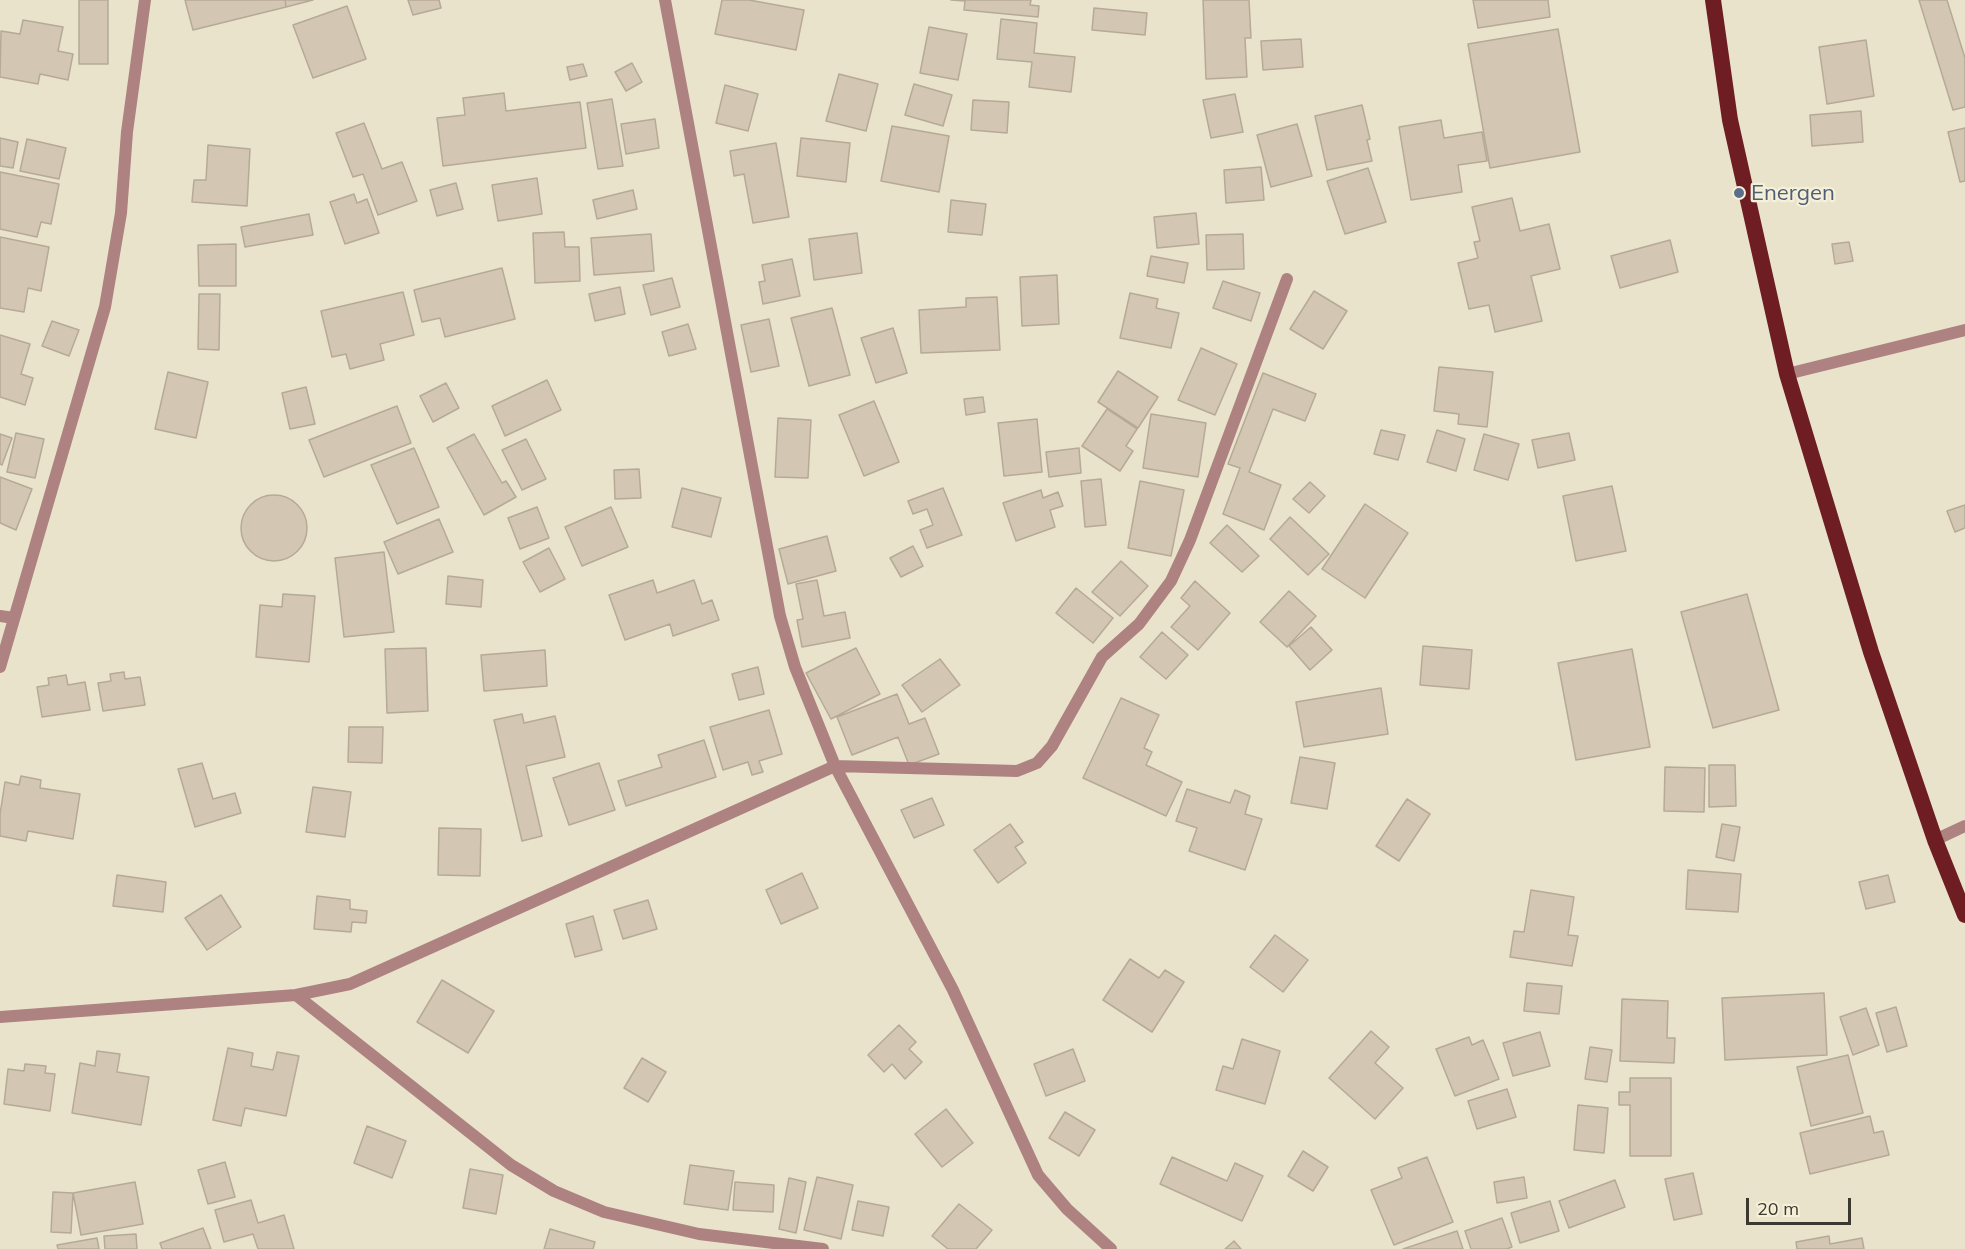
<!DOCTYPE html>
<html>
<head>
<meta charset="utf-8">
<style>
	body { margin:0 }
	#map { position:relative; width:1965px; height:1249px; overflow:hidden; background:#e9e3cc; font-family:Mulish,sans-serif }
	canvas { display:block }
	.scale { position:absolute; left:1746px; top:1198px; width:105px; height:27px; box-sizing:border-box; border:3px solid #3c3930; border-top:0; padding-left:8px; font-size:18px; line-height:21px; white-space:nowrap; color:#3c3930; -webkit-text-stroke:4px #f6f0d9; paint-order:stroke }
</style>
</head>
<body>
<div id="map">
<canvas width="1965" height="1249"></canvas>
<div class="scale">20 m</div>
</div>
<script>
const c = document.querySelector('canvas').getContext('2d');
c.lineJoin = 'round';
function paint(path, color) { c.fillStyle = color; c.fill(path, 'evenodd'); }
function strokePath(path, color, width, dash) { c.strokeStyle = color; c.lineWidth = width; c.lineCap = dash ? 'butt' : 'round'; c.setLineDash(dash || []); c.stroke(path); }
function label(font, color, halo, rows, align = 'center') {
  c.font = font + ' Mulish,sans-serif'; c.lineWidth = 4.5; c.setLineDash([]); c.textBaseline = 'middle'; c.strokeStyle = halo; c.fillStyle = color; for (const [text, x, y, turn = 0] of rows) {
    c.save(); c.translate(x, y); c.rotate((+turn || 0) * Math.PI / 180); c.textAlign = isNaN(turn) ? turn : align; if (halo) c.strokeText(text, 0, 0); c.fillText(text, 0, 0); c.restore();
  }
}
const building = new Path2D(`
	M79 0H108V64H79Z
	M185 0H285L286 7 193 30Z
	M285 0H313L286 7Z
	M408 0H439L441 8 413 15Z
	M722 0H749L804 10 796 50 715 34Z
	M951 0H1031L1030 5 1039 6 1038 17 964 10 965 1Z
	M1203 0H1249L1251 38H1245L1247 77 1206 79Z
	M1473 0H1548L1550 17 1478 28Z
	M1919 0H1947L1965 58V107L1953 110Z
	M347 6 366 59 313 78 293 25Z
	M1094 8 1147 13 1145 35 1092 30Z
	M1001 19 1037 23 1034 53 1075 57 1071 92 1029 87 1032 62 997 59Z
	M23 20 63 27 58 51 73 54 68 80 40 74 38 84 0 77 1 31 20 34Z
	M929 27 967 34 958 80 920 73Z
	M1558 29 1580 152 1490 168 1468 44Z
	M1301 39 1303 67 1263 70 1261 41Z
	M1866 40 1874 96 1827 104 1819 47Z
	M632 63 642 82 626 91 615 72Z
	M583 64 587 76 570 80 567 67Z
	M839 74 878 84 866 131 826 121Z
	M914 84 952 95 943 126 905 115Z
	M725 85 758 94 748 131 716 123Z
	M504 93 506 111 580 102 586 148 443 166 437 118 465 115 463 98Z
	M1235 94 1243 132 1211 138 1203 100Z
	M612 99 623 166 598 169 587 103Z
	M973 100 1009 102 1007 133 971 130Z
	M1362 105 1370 139 1367 140 1372 161 1327 170 1315 116Z
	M1861 111 1863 142 1812 146 1810 115Z
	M655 119 659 148 626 154 621 124Z
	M1441 120 1444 138 1482 132 1487 161 1458 165 1462 192 1411 200 1399 127Z
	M364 123 382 169 402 162 417 201 378 215 363 174 353 177 336 133Z
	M1297 124 1312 176 1271 187 1257 135Z
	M892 126 949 136 939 192 881 181Z
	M1965 128V181L1960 182 1948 132Z
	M0 138 18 142 13 168 0 166Z
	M801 138 850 143 846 182 797 176Z
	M27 139 66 148 59 179 20 171Z
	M776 143 789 217 753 223 744 174 734 176 730 151Z
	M208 145 250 149 247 206 192 202 194 180H206Z
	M1261 167 1264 200 1226 203 1224 170Z
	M1368 168 1386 222 1345 234 1327 181Z
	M0 172 59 184 51 224 41 222 37 237 0 229Z
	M537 178 542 214 498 221 492 185Z
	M456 183 463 209 437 216 430 190Z
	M633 190 637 209 597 219 593 200Z
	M354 194 357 203 367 199 379 233 345 244 330 202Z
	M1512 198 1520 231 1549 224 1560 269 1531 276 1542 321 1495 332 1489 305 1469 309 1458 263 1478 258 1474 242 1480 241 1472 207Z
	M951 200 986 204 982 235 948 232Z
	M1196 213 1199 244 1157 248 1154 217Z
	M309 214 313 235 245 247 241 227Z
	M564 232 565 247H579L580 281 535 283 533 233Z
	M857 233 862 273 814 280 809 239Z
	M651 234 654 271 594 275 591 238Z
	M1243 234 1244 269 1207 270 1206 235Z
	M0 237 49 247 41 291 28 288 24 312 0 308Z
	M1670 240 1678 272 1620 288 1611 256Z
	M1849 242 1853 261 1835 264 1832 244Z
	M236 244V286H199L198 245Z
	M1151 256 1188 263 1184 283 1147 276Z
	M792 259 800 296 763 304 759 282 765 281 762 265Z
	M502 268 515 319 445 337 440 318 422 322 414 290Z
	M1057 275 1059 324 1022 326 1020 277Z
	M672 278 680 307 651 315 643 285Z
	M1223 281 1260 293 1251 321 1213 308Z
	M620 287 625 314 595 321 589 294Z
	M1314 291 1347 311 1323 349 1290 329Z
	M403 292 414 335 380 344 384 360 350 369 346 354 332 357 321 311Z
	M1130 293 1158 299 1156 308 1179 313 1171 348 1120 338Z
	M199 294H220L219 350 198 349Z
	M997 297 1000 350 921 353 919 310 966 307V298Z
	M832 308 850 375 809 386 791 318Z
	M769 319 779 366 751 372 741 325Z
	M52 321 79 330 69 356 42 346Z
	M688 324 696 349 669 356 662 332Z
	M893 328 907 373 876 383 861 338Z
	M0 335 30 344 21 374 33 378 25 405 0 397Z
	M1201 348 1237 364 1215 415 1178 400Z
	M1439 367 1493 372 1487 427 1458 424 1459 414 1434 411Z
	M1118 371 1158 397 1138 428 1098 402Z
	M168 372 208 382 196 438 155 429Z
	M1263 373 1316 394 1305 421 1273 409 1249 472 1281 485 1264 530 1223 514 1240 468 1228 464Z
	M547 380 561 410 505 436 492 406Z
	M446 383 459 408 433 422 420 396Z
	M306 387 315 424 290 429 282 393Z
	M983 397 985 412 966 415 964 399Z
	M874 401 899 462 864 476 839 415Z
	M397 406 411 443 324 477 309 440Z
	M1107 409 1137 429 1126 446 1133 451 1120 471 1082 446Z
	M1151 414 1206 423 1198 477 1143 468Z
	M778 418 811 420 808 478 775 477Z
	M1037 419 1042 472 1004 476 998 423Z
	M1381 430 1405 435 1398 460 1374 454Z
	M1437 430 1465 439 1456 471 1427 462Z
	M16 433 44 439 35 478 7 472Z
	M1569 433 1575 460 1538 468 1532 440Z
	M0 434 12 438 2 465 0 464Z
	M474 434 502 483 506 481 516 497 484 515 447 448Z
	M1484 434 1519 444 1508 480 1474 470Z
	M526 439 546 479 522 490 502 450Z
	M414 448 439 507 397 524 371 465Z
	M1079 448 1081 473 1049 477 1046 452Z
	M639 469 641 498 615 499 614 470Z
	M0 477 32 489 16 530 0 523Z
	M1101 479 1106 525 1085 527 1081 481Z
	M1140 481 1184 490 1171 556 1128 548Z
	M1310 482 1325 496 1309 513 1293 499Z
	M1612 486 1626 551 1576 561 1563 496Z
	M682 488 721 498 711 537 672 527Z
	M943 488 962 535 927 548 920 530 933 525 927 509 913 514 908 501Z
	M1041 490 1043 498 1058 492 1063 506 1050 510 1055 527 1016 541 1003 503Z
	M241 528a33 33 0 1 1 66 0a33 33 0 1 1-66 0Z
	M1365 504 1408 533 1365 598 1322 569Z
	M1965 505V528L1955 532 1947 511Z
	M537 507 549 538 520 549 508 518Z
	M611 507 628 547 582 566 565 527Z
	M1290 517 1329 554 1308 575 1270 539Z
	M439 519 453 552 398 574 384 542Z
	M1227 525 1259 556 1242 572 1210 543Z
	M827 536 836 571 788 584 779 549Z
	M913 546 923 566 901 577 890 558Z
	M549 548 565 579 540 592 523 562Z
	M384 552 394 632 344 637 335 558Z
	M1121 561 1148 586 1120 616 1092 592Z
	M448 576 483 580 481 607 446 604Z
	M653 580 657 593 694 580 702 604 712 600 719 620 673 636 670 624 625 640 609 595Z
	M817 580 824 616 845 612 850 638 802 647 797 620 803 619 796 584Z
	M1195 581 1230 613 1198 650 1171 627 1190 606 1181 598Z
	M1076 588 1113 618 1093 643 1056 613Z
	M1289 591 1316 616 1287 647 1260 622Z
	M283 594 315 596 309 662 256 657 260 605 282 607Z
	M1747 594 1779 710 1713 728 1681 612Z
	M1311 627 1332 650 1310 670 1289 646Z
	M1162 632 1188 655 1166 679 1140 657Z
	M1423 646 1472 650 1469 689 1420 685Z
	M426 648 428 711 387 713 385 649Z
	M856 648 880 694 831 719 806 673Z
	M1632 649 1650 747 1576 760 1558 663Z
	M545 650 547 686 484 691 481 655Z
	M940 659 960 685 922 712 902 685Z
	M758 667 764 694 739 700 732 674Z
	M124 672 125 679 140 677 145 705 103 711 98 683 111 681 110 674Z
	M66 675 68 685 85 682 90 710 42 717 37 687 49 685 48 678Z
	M1381 688 1388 734 1304 747 1296 702Z
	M897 694 909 724 925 718 939 754 909 765 898 737 852 755 837 717Z
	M1121 698 1159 715 1144 748 1152 752 1146 765 1182 782 1166 816 1083 778Z
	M769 710 782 754 759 761 763 772 752 775 748 762 723 770 710 727Z
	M522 714 524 723 555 716 565 757 526 766 542 836 522 841 494 720Z
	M349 727H383L382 763 348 762Z
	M704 740 716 777 626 806 618 781 662 767 658 755Z
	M1300 757 1335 763 1327 809 1291 803Z
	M202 763 213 799 235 793 241 813 195 827 178 769Z
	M599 763 615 810 569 825 553 778Z
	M1709 765H1735L1736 806 1709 807Z
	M1665 767 1705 768 1704 812 1664 811Z
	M21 776 41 780 40 788 80 794 73 839 28 831 26 841 0 836V814L5 782 19 785Z
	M313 787 351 792 345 837 306 832Z
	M1187 789 1230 803 1235 790 1250 796 1245 814 1262 819 1245 870 1189 851 1197 828 1176 821Z
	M932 798 944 825 914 838 901 810Z
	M1407 799 1430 814 1399 861 1376 846Z
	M1010 824 1023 842 1015 847 1026 863 998 883 974 850Z
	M1722 824 1740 827 1734 861 1716 857Z
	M439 828 481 829 480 876 438 875Z
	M1688 870 1741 874 1738 912 1686 909Z
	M802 873 818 908 781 924 766 890Z
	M117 875 166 882 163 912 113 906Z
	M1888 875 1895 902 1866 909 1859 882Z
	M1531 890 1574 897 1568 935 1578 936 1572 966 1510 957 1514 931 1524 932Z
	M221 895 241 927 207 950 185 918Z
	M317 896 350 900V909L367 911 366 923 352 922 351 932 314 929Z
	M648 900 657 929 623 939 614 910Z
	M593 916 602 950 575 957 566 924Z
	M1275 935 1308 960 1283 992 1250 967Z
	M1130 959 1159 978 1165 970 1184 982 1152 1032 1103 1000Z
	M442 980 494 1011 468 1053 417 1022Z
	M1527 983 1562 986 1559 1014 1524 1011Z
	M1824 993 1827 1055 1725 1060 1722 998Z
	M1622 999 1668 1001 1667 1038H1675L1674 1063 1620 1061Z
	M1896 1007 1907 1046 1887 1052 1876 1013Z
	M1866 1008 1879 1045 1853 1055 1840 1017Z
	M899 1025 916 1042 909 1049 922 1062 905 1079 892 1064 884 1072 868 1055Z
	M1371 1031 1389 1047 1375 1063 1403 1088 1375 1119 1329 1078Z
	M1540 1032 1550 1066 1513 1076 1503 1043Z
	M1469 1037 1472 1045 1483 1040 1499 1079 1455 1096 1436 1049Z
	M1242 1039 1280 1051 1265 1104 1216 1090 1223 1066 1233 1069Z
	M1590 1047 1612 1050 1607 1082 1585 1079Z
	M228 1048 253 1053 251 1066 273 1070 277 1052 299 1056 286 1116 245 1108 241 1126 213 1120Z
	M1073 1049 1085 1081 1046 1096 1034 1064Z
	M97 1051 120 1054 117 1072 149 1077 141 1125 72 1113 80 1063 95 1066Z
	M1848 1055 1863 1113 1811 1126 1797 1067Z
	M642 1058 666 1072 648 1102 624 1088Z
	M25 1064 46 1066 45 1073 55 1074 50 1111 4 1104 8 1069 24 1071Z
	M1630 1078H1671V1156H1630V1105H1619V1092H1630Z
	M1507 1089 1516 1117 1477 1129 1468 1101Z
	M1578 1105 1608 1108 1604 1153 1574 1150Z
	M946 1109 973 1143 942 1167 915 1134Z
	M1065 1112 1095 1130 1079 1156 1049 1138Z
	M1870 1116 1874 1133 1883 1131 1889 1155 1810 1174 1800 1133Z
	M367 1126 406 1141 392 1178 354 1163Z
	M1303 1151 1328 1167 1313 1191 1288 1176Z
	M1172 1157 1227 1181 1235 1163 1263 1176 1242 1221 1160 1184Z
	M1427 1157 1453 1222 1394 1245 1371 1190 1402 1178 1398 1168Z
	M225 1162 235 1197 208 1204 198 1170Z
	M690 1165 734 1171 728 1210 684 1204Z
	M470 1169 503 1175 496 1214 463 1208Z
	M1693 1173 1702 1214 1674 1220 1665 1179Z
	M817 1177 853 1185 841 1239 804 1230Z
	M1524 1177 1527 1198 1497 1203 1494 1182Z
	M789 1178 806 1182 796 1233 779 1229Z
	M1615 1180 1625 1207 1569 1228 1559 1201Z
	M135 1182 143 1224 81 1235 73 1193Z
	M735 1182 774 1185 773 1212 733 1210Z
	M53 1192 73 1193 71 1233 51 1232Z
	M251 1200 258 1223 284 1215 294 1249H258L253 1234 224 1242 215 1210Z
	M858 1201 889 1207 883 1236 852 1230Z
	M1550 1201 1559 1231 1520 1243 1511 1213Z
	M959 1204 992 1230 976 1249H948L932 1236Z
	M1502 1218 1512 1247 1507 1249H1471L1465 1231Z
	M203 1228 211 1249H162L160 1243Z
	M550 1229 595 1242 593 1249H544Z
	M1457 1231 1463 1249H1403Z
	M136 1234 137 1249H105L104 1236Z
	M1829 1236 1830 1244 1862 1238 1864 1249H1797L1796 1242Z
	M97 1238 99 1249H58L57 1245Z
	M1234 1241 1241 1249H1225Z`);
const minor = new Path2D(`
	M665 0 780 616 795 667 835 766 953 990 1038 1175 1067 1209 1111 1249
	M1787 374 1965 330
	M0 616 14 618
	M0 667 105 307 121 213 127 132 145 0
	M1935 840 1965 826
	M296 995 511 1165 554 1191 604 1212 699 1234 823 1249
	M0 1017 296 995 350 984 835 766 1017 771 1037 763 1052 746 1102 657 1139 624 1171 581 1190 540 1287 279`);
const trunk = new Path2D(`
	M1713 0 1730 120 1787 374 1871 652 1935 840 1965 915`);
const markers = [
	[1739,193,6,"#5c6f8a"]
];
const serviceNames = [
	["Energen",1751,193]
];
paint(building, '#d3c6b2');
strokePath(building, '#b6aa96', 1.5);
strokePath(minor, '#ad8280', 12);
strokePath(trunk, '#6e1e22', 16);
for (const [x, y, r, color] of markers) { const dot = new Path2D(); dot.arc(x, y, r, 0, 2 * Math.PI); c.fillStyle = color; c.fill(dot); strokePath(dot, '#f6f0d9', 2); }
label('22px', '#4e5e75', '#f6f0d9', serviceNames, 'left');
</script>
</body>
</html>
